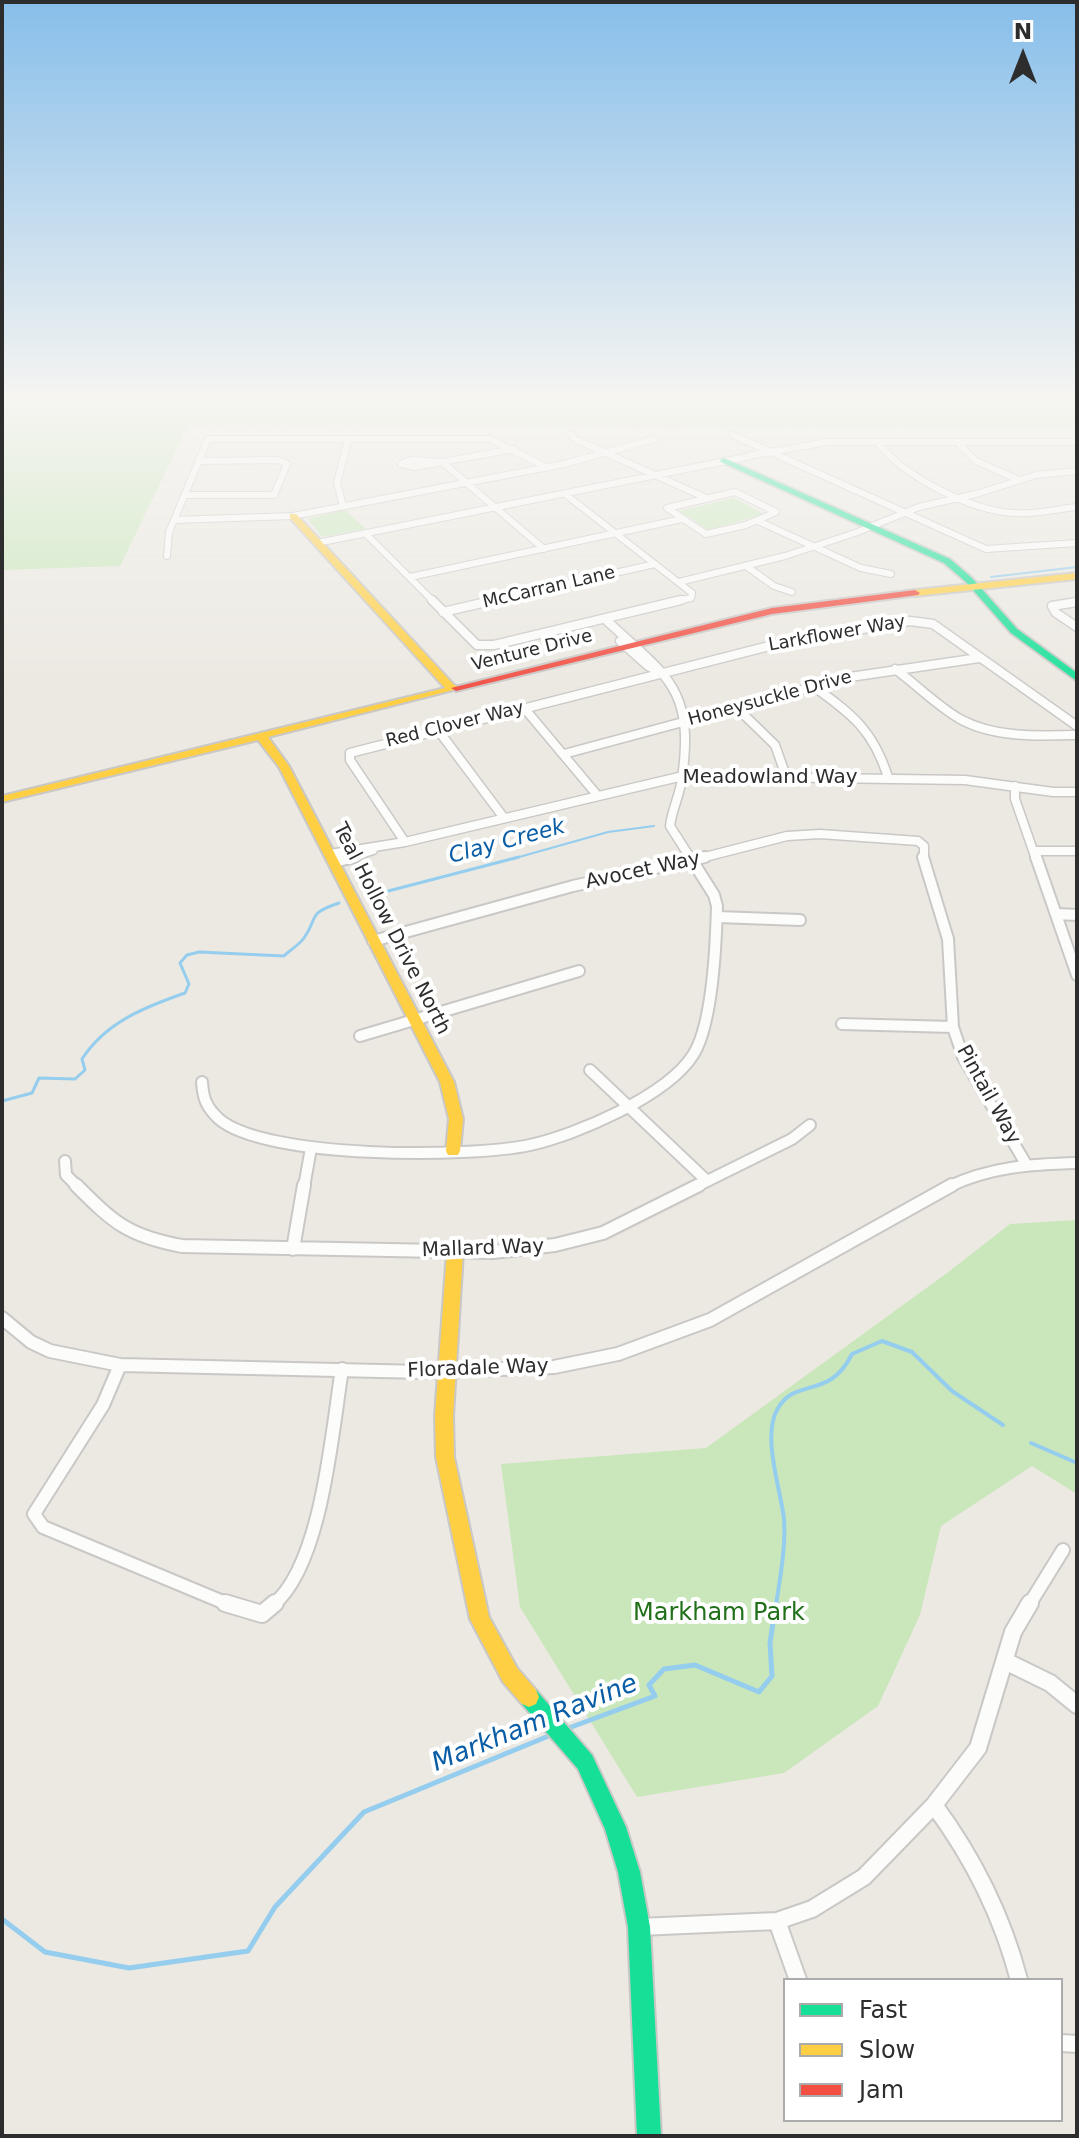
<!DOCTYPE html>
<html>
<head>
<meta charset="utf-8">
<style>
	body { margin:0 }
	#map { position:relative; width:1079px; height:2138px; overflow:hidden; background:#ece9e2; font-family:"DejaVu Sans",sans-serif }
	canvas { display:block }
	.frame { position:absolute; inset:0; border:4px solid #2d2d2d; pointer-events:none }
	.legend { position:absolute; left:783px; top:1978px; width:280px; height:144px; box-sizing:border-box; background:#fff; border:2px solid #ababab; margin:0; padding:10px 14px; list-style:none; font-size:24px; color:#2d2d2d }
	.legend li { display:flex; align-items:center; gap:16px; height:40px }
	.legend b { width:40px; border:2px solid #ababab }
	.north { position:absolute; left:983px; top:16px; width:80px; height:80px; -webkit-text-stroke:6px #fff; paint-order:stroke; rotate:0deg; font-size:22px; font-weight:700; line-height:32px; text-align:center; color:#2d2d2d }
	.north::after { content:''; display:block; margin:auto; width:28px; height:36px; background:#2d2d2d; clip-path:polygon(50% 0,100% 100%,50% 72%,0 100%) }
</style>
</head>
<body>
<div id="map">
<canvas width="1079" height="2138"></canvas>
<div class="frame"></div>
<ul class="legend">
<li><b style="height:10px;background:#16e098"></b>Fast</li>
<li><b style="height:10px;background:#ffcf43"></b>Slow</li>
<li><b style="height:10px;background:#f24e42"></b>Jam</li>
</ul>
<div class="north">N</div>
</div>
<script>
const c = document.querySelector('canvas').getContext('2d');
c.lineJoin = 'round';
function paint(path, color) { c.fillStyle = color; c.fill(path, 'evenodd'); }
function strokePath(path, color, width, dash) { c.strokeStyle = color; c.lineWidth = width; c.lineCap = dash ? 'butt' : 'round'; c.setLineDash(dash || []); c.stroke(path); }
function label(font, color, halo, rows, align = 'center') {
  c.font = font + ' "DejaVu Sans",sans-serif'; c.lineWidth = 8; c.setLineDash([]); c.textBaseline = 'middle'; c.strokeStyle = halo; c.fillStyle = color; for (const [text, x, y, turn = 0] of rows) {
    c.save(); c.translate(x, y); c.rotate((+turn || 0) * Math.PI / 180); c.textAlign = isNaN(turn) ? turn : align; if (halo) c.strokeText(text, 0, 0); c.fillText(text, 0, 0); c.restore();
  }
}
const green = new Path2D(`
	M2 400H1077V428L188 426 120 566 2 570Z
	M734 498 764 514 709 530 679 511Z
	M345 510 366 529 322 537 308 519Z
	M1077 1220V1494L1032 1466 941 1526 920 1615 878 1706 784 1773 637 1797 520 1607 501 1464 706 1448 947 1273 1010 1224Z`);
const streamFar3 = new Path2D(`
	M991 577 1077 567
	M512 859 608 832 654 826`);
const streamFar2 = new Path2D(`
	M369 896 519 857
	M2 1101 32 1093 39 1078 75 1079 85 1070 82 1059C106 1022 145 1007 185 993L189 984 180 963 187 955 199 952 284 956C290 950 299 945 304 938 319 917 306 914 339 903`);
const streamFar1 = new Path2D(`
	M1031 1443 1077 1463
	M776 1605C780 1579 786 1546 784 1519 781 1491 762 1437 777 1410 795 1376 829 1401 852 1354L882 1341 912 1352 952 1391 1003 1425`);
const stream = new Path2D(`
	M566 1729 655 1696 649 1685 664 1669 695 1665 759 1692 772 1676 770 1643 776 1603
	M2 1919 45 1952 129 1968 248 1951 275 1907 364 1812 551 1735`);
const streetFar4 = new Path2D(`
	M571 434 575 439 706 498
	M733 435 986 549 1077 543
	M877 442C903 476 971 511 1014 513 1035 515 1056 509 1077 507
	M957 442 976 461 1019 480
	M748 456 827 442H1077
	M410 460 442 462 415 467 401 464Z
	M442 462 514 449
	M442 462 544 549
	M735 492 776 512 746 525 706 534 667 508Z
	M565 494 692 593 691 598 673 602
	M185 495H274L287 464 278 460 199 461
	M343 506 337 483 348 440
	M174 520 293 516 564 464 655 439
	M758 521 861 568 891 574
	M365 533 434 602
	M317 543 751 456
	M167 556 169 532 208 439H490L546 467
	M746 566 774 586 792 592
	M410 577 682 519
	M679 582 785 556 855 533 919 507 976 494 1036 475 1077 471
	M486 602 655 564`);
const streetFar3 = new Path2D(`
	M432 600 477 645H494L681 600
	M1077 602 1052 606 1056 613 1077 627
	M443 612 495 600
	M605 619C666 676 695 687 682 778 680 795 672 809 670 826L691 859
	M620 641 648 666 661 672
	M895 669C917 685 936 705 960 719 994 738 1039 736 1077 735
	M813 686C852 714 873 730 888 777
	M525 709 597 795
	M738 709 775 745 786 776
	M438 730 504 818
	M564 754 850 677 979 658
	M1015 786V799L1036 859
	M405 842 350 760V753L785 642 910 621 933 624 1077 726
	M1034 851H1077
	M330 854 405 842 683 776 965 780 1053 792H1077
	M346 859 373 850
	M697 859 787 836 820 834 918 841 924 846V859`);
const streetFar2 = new Path2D(`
	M923 857 948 939 953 1027 963 1057 1026 1164
	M1036 857 1077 975
	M334 862 355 857
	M1058 914 1077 915
	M717 917 800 920
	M373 941 573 886 705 857
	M842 1024 953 1027
	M360 1036 579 971
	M590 1070 707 1181
	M202 1082C203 1098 206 1107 219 1119 265 1159 470 1158 530 1145 576 1135 667 1096 693 1055 713 1024 716 944 717 906L714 895 690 857
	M65 1161 66 1175 78 1187
	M304 1187 311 1148
	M695 1187 792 1139 810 1125
	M948 1187C989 1167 1032 1164 1077 1163`);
const streetFar1 = new Path2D(`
	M76 1185C114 1223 128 1236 182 1246L493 1252 555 1245 603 1233 699 1185
	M293 1249 304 1185
	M2 1318 31 1342 50 1351 120 1365 423 1372 554 1367 618 1354 710 1320 952 1185
	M120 1365 103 1405 34 1514 43 1527 230 1605
	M273 1605C322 1565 332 1431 342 1369
	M1029 1605 1063 1550`);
const street = new Path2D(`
	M225 1603 262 1614 275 1603
	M1005 1661 1050 1683 1077 1705
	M934 1805C974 1859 1002 1915 1019 1980
	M777 1921 798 1980
	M639 1927 777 1921 812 1909 864 1877 934 1805 978 1748 1013 1632 1030 1603
	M1061 2043 1077 2044`);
const fast = new Path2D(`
	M724 458 950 559 972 578 1017 629 1077 673V681L1011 633 966 582 944 563 721 462 720 460Z
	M529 1687 536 1690 592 1755 626 1827 640 1872 650 1927 661 2136H637L628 1927 618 1872 605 1829 578 1769 522 1704 519 1697 522 1690Z`);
const slow = new Path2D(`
	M290 514H296L454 685 461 688 268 737 289 766 454 1082 463 1119 460 1151 458 1155H448L446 1151 449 1119 440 1082 279 767 258 740 2 802V796L445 688 290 518Z
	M1077 573V579L915 596 910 593 915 590Z
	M455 1246 461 1248 463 1252 453 1416 454 1457 489 1617 517 1668 536 1690 539 1697 536 1704 529 1707 522 1704 503 1682 470 1619 436 1457 435 1416 447 1252 449 1248Z`);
const jam = new Path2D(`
	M915 590 920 593 918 595 772 614 456 691 451 688 772 608Z`);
const farStreetnames = [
	["McCarran Lane",549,588,-13],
	["Larkflower Way",837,634,-10],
	["Venture Drive",532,651,-14],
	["Honeysuckle Drive",770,699,-15],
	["Red Clover Way",455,725,-14]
];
const streetNames = [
	["Meadowland Way",770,778],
	["Avocet Way",643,871,-12],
	["Teal Hollow Drive North",391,929,63],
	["Pintail Way",988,1095,61],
	["Mallard Way",483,1249,-2],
	["Floradale Way",478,1369,-2]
];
const waterNames = [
	["Clay Creek",507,842,-15]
];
const nearParknames = [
	["Markham Park",719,1614]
];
const nearWaternames = [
	["Markham Ravine",535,1724,-22]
];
paint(green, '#c9e7bb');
strokePath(streamFar3, '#95cdee', 2);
strokePath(streamFar2, '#95cdee', 3);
strokePath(streamFar1, '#95cdee', 4);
strokePath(stream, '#95cdee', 5);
strokePath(streetFar4, '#c9c8c7', 8);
strokePath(streetFar3, '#c9c8c7', 11);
strokePath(streetFar2, '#c9c8c7', 14);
strokePath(streetFar1, '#c9c8c7', 16);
strokePath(street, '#c9c8c7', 20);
strokePath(fast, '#c9c8c7', 4);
strokePath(slow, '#c9c8c7', 4);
strokePath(jam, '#c9c8c7', 4);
strokePath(streetFar4, '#fcfcfb', 6);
strokePath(streetFar3, '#fcfcfb', 8);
strokePath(streetFar2, '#fcfcfb', 10);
strokePath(streetFar1, '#fcfcfb', 12);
strokePath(street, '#fcfcfb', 16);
paint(fast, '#16e098');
paint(slow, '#ffcf43');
paint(jam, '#f24e42');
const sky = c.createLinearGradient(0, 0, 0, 699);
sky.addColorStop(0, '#87beea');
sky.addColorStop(0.57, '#f6f5f2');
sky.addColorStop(1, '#f6f5f200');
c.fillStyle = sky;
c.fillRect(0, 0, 1079, 699);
label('18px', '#2d2d2d', '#fff', farStreetnames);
label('20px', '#2d2d2d', '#fff', streetNames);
label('italic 22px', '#095da5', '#fff', waterNames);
label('24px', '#206f19', '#fff', nearParknames);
label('italic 26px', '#095da5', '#fff', nearWaternames);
</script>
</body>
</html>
